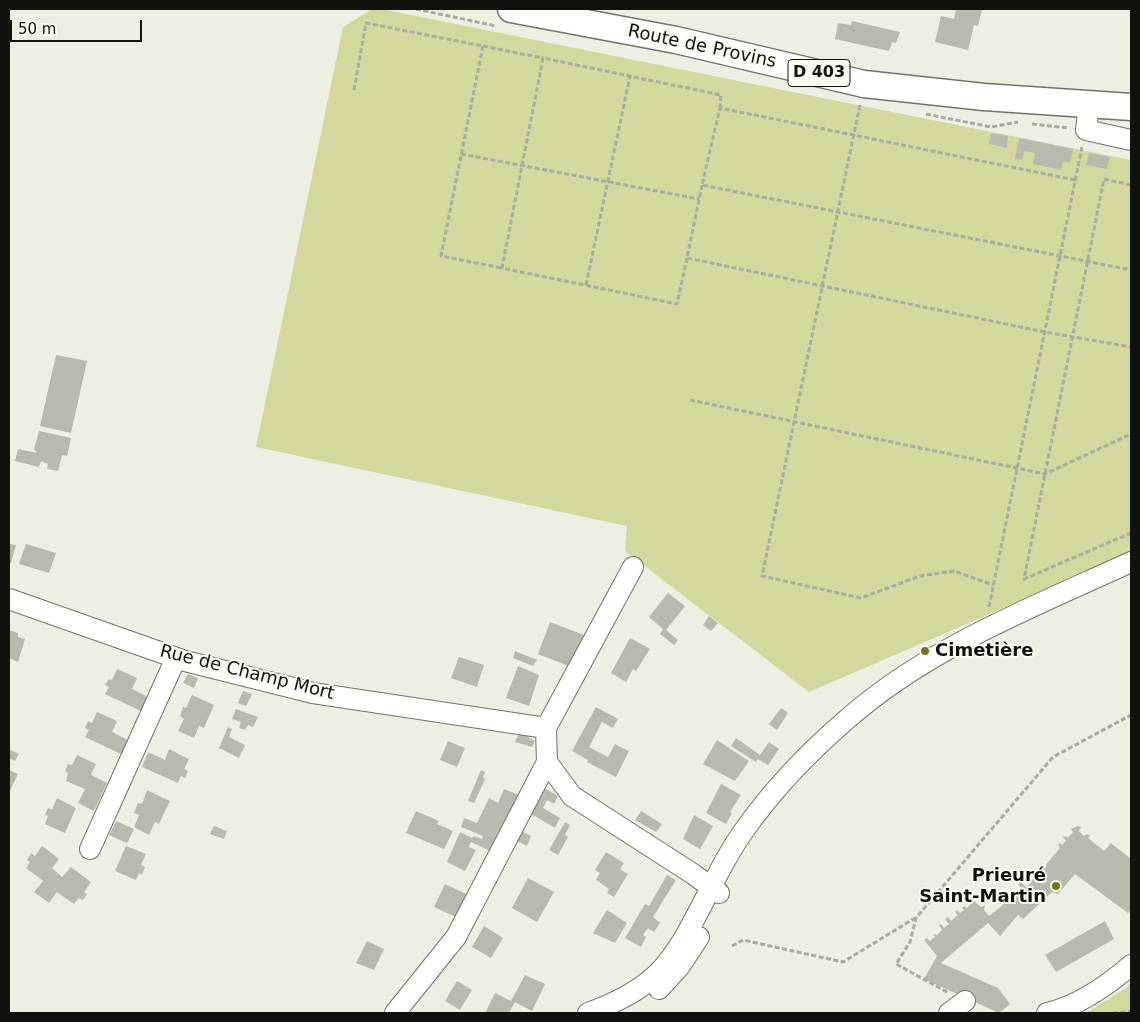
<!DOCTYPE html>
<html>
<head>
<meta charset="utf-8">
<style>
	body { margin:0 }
	#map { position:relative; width:1140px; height:1022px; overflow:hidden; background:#edefe3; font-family:"DejaVu Sans",sans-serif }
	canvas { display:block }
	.frame { position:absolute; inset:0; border:10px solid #11120e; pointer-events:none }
	.scale { position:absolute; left:10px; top:20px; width:132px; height:22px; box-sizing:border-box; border:2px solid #11120e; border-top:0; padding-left:6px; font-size:15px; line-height:18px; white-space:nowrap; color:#11120e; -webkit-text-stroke:4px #fbfcf0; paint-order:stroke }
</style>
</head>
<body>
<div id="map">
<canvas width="1140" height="1022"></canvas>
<div class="frame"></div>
<div class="scale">50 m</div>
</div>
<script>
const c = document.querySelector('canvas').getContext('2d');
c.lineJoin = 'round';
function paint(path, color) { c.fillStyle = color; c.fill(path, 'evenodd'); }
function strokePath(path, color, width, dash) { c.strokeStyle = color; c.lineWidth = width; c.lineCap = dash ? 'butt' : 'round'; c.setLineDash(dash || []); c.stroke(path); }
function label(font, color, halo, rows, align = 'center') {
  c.font = font + ' "DejaVu Sans",sans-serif'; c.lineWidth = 4; c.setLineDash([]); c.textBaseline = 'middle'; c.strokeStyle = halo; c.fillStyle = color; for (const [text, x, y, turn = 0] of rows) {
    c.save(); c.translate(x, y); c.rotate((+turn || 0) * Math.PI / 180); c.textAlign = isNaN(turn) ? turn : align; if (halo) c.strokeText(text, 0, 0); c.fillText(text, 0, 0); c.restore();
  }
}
const green = new Path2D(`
	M372 9H381L1131 160V553L809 692 625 551 627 526 256 447 343 27Z
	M1131 982V1013H1086L1126 988Z`);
const building = new Path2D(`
	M956 9H982L978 26 974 25 968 50 935 42 941 16 954 19Z
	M852 21 900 32 896 43 892 42 889 51 835 39 838 23 851 25Z
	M991 133 1008 136 1007 148 989 144Z
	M1019 138 1073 149 1070 162H1063L1061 170 1033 164 1035 153 1024 151 1022 160 1015 159Z
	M1089 153 1110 157 1107 169 1086 165Z
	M56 355 87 361 71 433 40 426Z
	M39 431 71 438 67 456 62 455 58 471 47 469 48 464 41 461 39 467 15 461 18 449 37 453 34 449Z
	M9 544 16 545 11 563H9Z
	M26 544 56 553 49 573 19 564Z
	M668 593 685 606 666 630 678 640 674 645 660 634 663 629 649 617Z
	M709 616 718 623 711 631 703 625Z
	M550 622 584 635 571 667 538 654Z
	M9 630 18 633V637L25 639 18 662 9 658Z
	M630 638 650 649 636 671 633 669 626 682 611 673Z
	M515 651 537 660 533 666 513 658Z
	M459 657 484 665 477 687 451 678Z
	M518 666 539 675 529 706 506 698Z
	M117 669 137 678 132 689 148 697 141 711 105 694 109 687 105 685 109 679 112 680Z
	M188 674 198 678 194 688 183 683Z
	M243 691 252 694 246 706 238 703Z
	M192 695 214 705 204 728 199 726 194 738 178 731 184 719 180 716 183 707 186 708Z
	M596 707 618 719 613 728 602 722 589 747 608 757 615 744 629 751 616 777 587 762 588 760 572 751Z
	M781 708 788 713 777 730 769 724Z
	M236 709 258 717 253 727 248 725 245 730 239 728 241 722 232 719Z
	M97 712 117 721 112 732 128 740 121 754 85 737 89 730 85 728 88 721 92 723Z
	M228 727 232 729 229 737 245 745 239 758 219 748Z
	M519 733 529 734 528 737 535 741 532 747 515 742Z
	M736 738 760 755 769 742 779 749 768 765 758 759 756 762 731 746Z
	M717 740 749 761 735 781 703 764Z
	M448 741 465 748 457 767 440 760Z
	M9 749 19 754 15 761 9 758Z
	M169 749 189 759 184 769 188 771 185 778 181 776 178 783 142 767 148 752 165 760Z
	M77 755 96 764 91 775 107 783 94 811 78 803 85 789 66 781 68 773 65 771 68 764 72 765Z
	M9 770 18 774 9 793Z
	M481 770 485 772 483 777 485 779 474 803 468 801Z
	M721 784 741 795 730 812 732 813 726 824 706 813Z
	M542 787 558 796 554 804 547 800 543 808 560 818 555 828 528 812Z
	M504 789 522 796 495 853 471 842 469 847 476 850 465 871 447 862 460 832 472 838 474 836 482 839 483 836 461 827 464 818 477 823 489 798 498 803Z
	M147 790 170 801 159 824 155 822 149 835 134 827 139 815 134 813 138 803 142 804Z
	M57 798 76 808 65 833 45 824 48 816 45 815 48 808 52 810Z
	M416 811 439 821 437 824 453 831 444 849 406 833Z
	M641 811 662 824 656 832 635 820Z
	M694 815 713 826 700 849 683 839Z
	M116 821 134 829 127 843 109 835Z
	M565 822 570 825 565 835 568 837 558 855 549 850Z
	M214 826 227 831 224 839 210 834Z
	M1078 826 1081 827 1079 831 1084 836 1087 834 1090 836 1088 838 1104 851 1111 843 1131 859V910L1128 913 1075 874 1058 894 1052 892 1023 919 1018 915 1000 936 988 923 941 963 998 988 1010 1004 999 1013 924 979 937 956 924 940 927 938 930 941 935 937 933 934 937 935 942 930 939 925 941 924 944 928 949 924 945 919 948 917 951 921 958 915 955 912 957 910 960 913 964 910 962 908 964 906 967 908 971 904 968 901 971 899 981 907 985 905 984 910 989 916 1003 905 1001 901 1004 898 1006 901 1021 888 1018 884 1021 882 1026 887 1031 883 1028 879 1030 878 1033 880 1060 848 1058 845 1060 843 1062 845 1066 841 1063 837 1065 836 1068 838 1073 832 1071 829Z
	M518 829 531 836 527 846 513 839Z
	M42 846 59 859 52 868 62 877 71 867 91 882 84 892 87 894 83 900 79 898 74 904 57 892 49 903 34 892 43 881 26 868 30 862 27 860 31 853 35 856Z
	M126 846 146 854 141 865 145 867 142 875 139 873 136 880 115 871Z
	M606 852 624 863 620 869 628 874 614 897 607 893 609 889 596 880 600 873 595 870Z
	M667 875 676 880 653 917 660 923 654 932 648 928 643 935 646 937 641 947 625 938 645 904 649 906Z
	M528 878 554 892 537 922 512 908Z
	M445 884 466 894 456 917 434 907Z
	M607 910 627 923 615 943 593 933Z
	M1105 921 1114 939 1056 972 1045 955Z
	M484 926 503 938 491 958 472 947Z
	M367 941 384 949 374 970 356 963Z
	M525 975 545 984 532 1011 515 1002 509 1013H485L495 993 511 1001Z
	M457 981 472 990 460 1010 445 1001Z`);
const path = new Path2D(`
	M416 9 496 26
	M483 46 441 256 502 268
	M354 90 366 23 543 58
	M860 105 762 576 861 598 920 576 954 571 993 585
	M926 114 991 127 1018 122
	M1032 124 1068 128
	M461 154 699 199
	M1075 180 720 108 702 185 1131 270
	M702 185 687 258 1045 332 1131 347
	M1131 185 1104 179 1024 579 1131 533
	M687 258 677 304 502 268 543 58 721 95 720 108
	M586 285 630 76
	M690 400 1045 474 1131 434
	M989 607 1082 147
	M732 946 743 940 843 962 915 918
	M947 992 896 964 910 942 916 918 1053 757 1131 715
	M1113 1013 1131 1011`);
const minor = new Path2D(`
	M1089 104 1086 130 1131 140
	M9 599 185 661 313 693 546 728 547 762 456 937 395 1013
	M546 728 633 567
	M547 762 572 796 693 874 719 893
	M90 849 176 658
	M659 989 680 966 699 937
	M588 1013C613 1004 638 992 657 974 693 938 712 874 743 832 771 792 808 753 845 721 927 648 1033 607 1131 562
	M949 1013 965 1001
	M1047 1013C1078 1006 1108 985 1131 965`);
const major = new Path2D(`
	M511 9 676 40 864 84 984 97 1131 107`);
const markers = [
	[925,651,5,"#72761e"],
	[1056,886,5,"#72761e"]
];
const shields = [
	[819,73,62]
];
const shieldNames = [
	["D 403",819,73]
];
const streetNames = [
	["Route de Provins",702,47,12],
	["Rue de Champ Mort",247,673,14]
];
const poiNames = [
	["Cimetière",935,651],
	["Prieuré",1046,876,"right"],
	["Saint-Martin",1046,897,"right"]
];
paint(green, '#d3d89d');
paint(building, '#b8baae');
strokePath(minor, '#727369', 22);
strokePath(major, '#727369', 29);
strokePath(path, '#a9aba1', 3, [5, 2.5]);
strokePath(minor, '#fff', 20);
strokePath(major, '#fff', 26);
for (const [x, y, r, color] of markers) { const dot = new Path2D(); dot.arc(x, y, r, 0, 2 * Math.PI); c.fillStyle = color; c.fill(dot); strokePath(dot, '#fbfcf0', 2); }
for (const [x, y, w] of shields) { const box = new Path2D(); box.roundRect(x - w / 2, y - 13.5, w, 27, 4); c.fillStyle = '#fbfcf0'; c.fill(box); strokePath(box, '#11120e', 1); }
label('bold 16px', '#11120e', null, shieldNames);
label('18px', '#11120e', '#fbfcf0', streetNames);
label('bold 18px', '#11120e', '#fbfcf0', poiNames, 'left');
</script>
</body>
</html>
